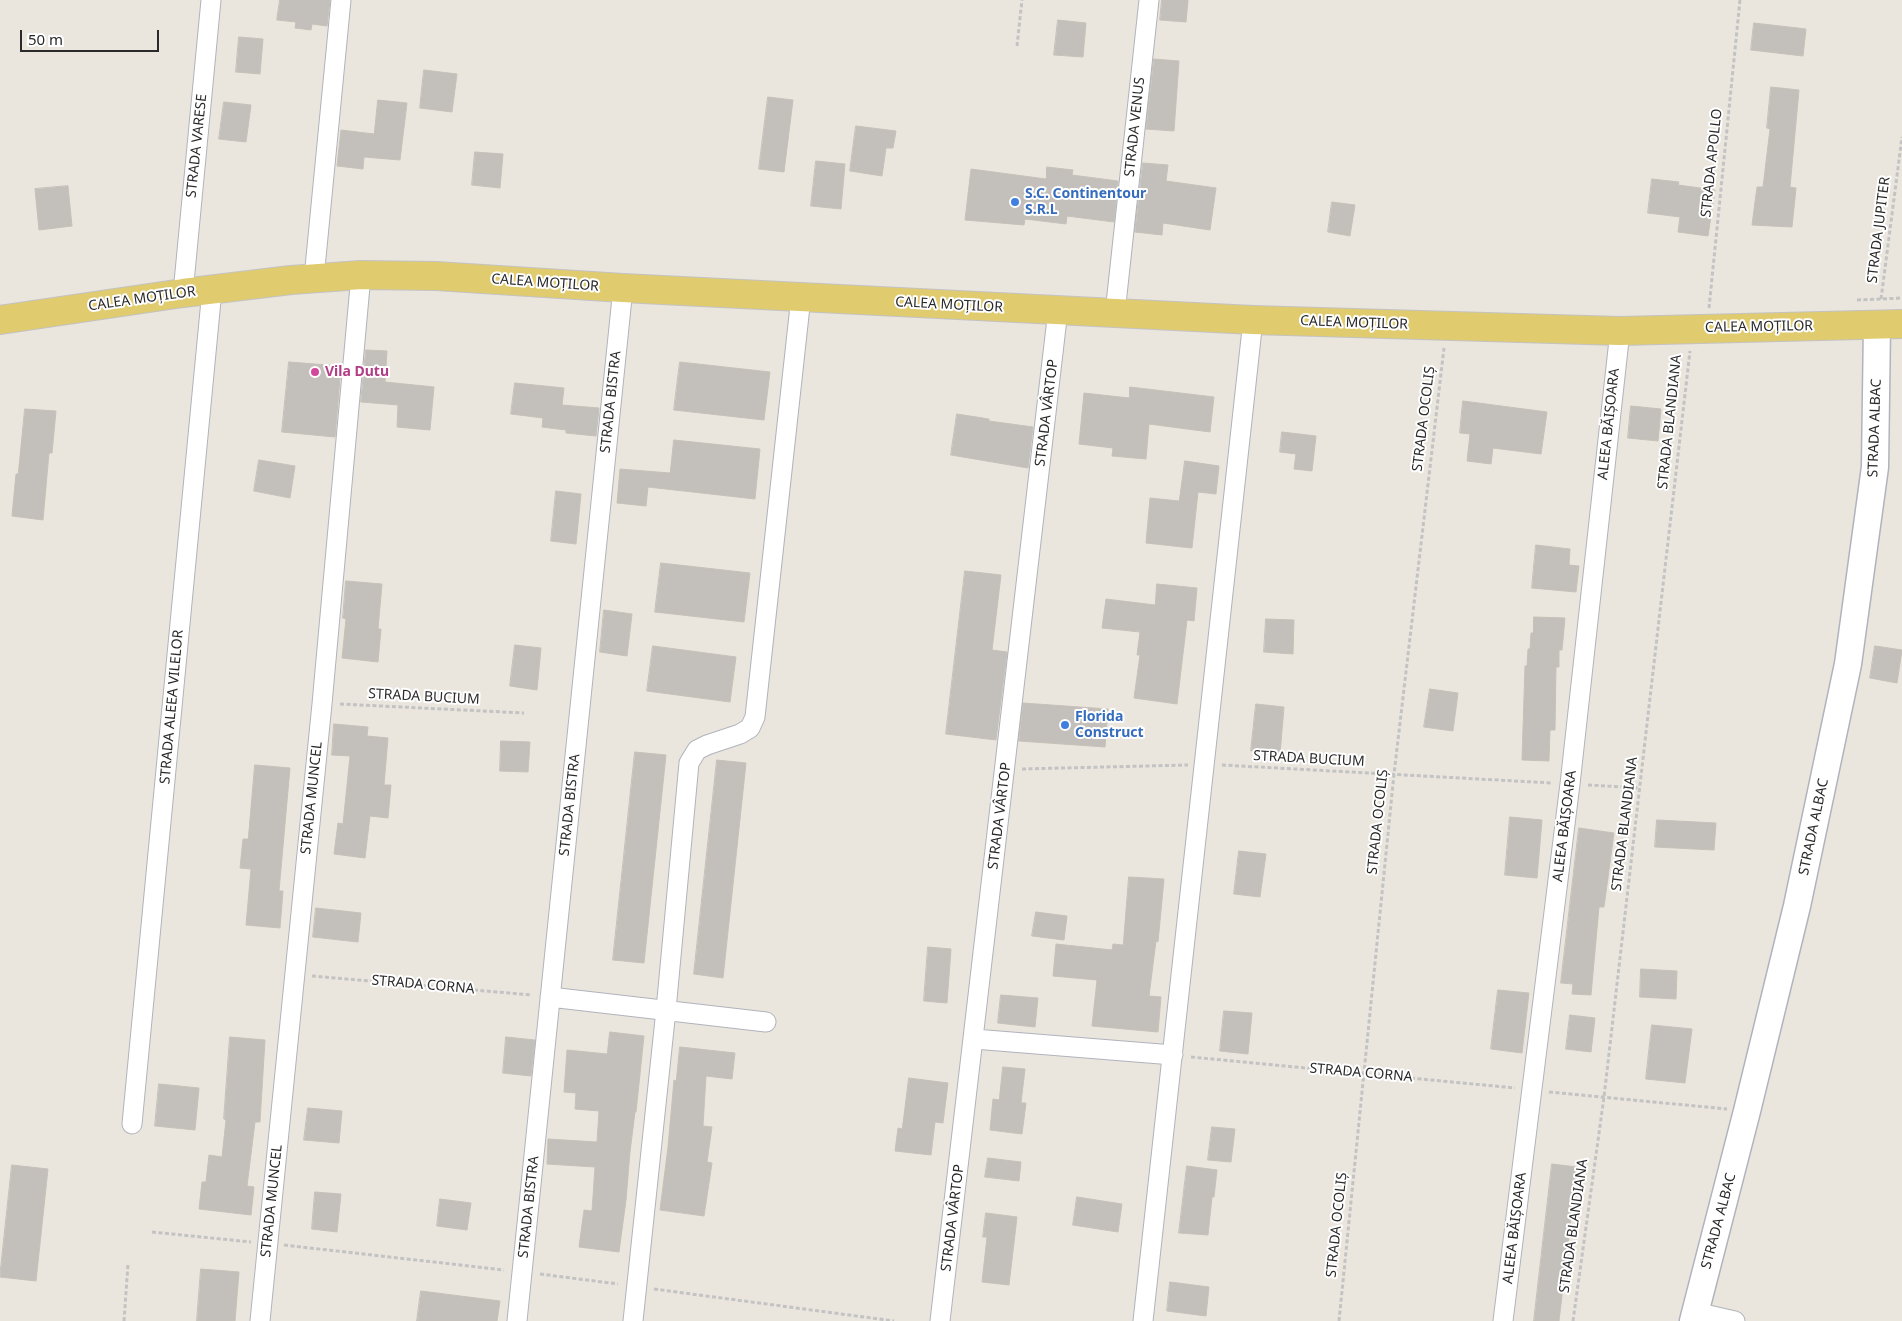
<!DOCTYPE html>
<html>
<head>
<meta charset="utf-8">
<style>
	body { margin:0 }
	#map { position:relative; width:1902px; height:1321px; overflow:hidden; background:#eae6de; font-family:"Noto Sans",sans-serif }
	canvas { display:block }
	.scale { position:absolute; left:20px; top:30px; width:139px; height:22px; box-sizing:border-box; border:2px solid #2a2a2a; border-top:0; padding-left:6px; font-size:15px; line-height:18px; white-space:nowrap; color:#2a2a2a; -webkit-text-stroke:4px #fff; paint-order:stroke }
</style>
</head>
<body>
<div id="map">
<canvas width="1902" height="1321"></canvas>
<div class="scale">50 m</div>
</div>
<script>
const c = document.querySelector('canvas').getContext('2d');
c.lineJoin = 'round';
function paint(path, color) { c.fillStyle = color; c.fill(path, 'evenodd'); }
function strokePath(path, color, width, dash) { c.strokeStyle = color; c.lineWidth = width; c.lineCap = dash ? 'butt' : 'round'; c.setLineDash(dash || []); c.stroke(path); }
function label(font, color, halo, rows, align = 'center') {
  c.font = font + ' "Noto Sans",sans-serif'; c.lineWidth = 4; c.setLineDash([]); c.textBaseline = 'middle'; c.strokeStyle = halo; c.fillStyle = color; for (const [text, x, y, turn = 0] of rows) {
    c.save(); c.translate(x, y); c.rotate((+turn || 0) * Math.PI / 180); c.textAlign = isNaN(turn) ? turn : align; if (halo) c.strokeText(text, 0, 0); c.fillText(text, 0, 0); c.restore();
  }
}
const building = new Path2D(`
	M280 0H330L327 26 312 24 311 30 295 28 296 22 277 20Z
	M1162 0H1188L1186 22 1160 20Z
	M1058 20 1086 23 1083 57 1054 55Z
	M1754 23 1806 29 1803 56 1751 50Z
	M239 37 263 39 260 74 236 72Z
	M1154 59 1179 61 1174 131 1146 129Z
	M424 70 457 74 452 112 420 108Z
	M1771 87 1799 90 1790 187 1796 188 1792 227 1752 225 1757 187H1763L1770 129 1767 128Z
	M768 97 793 100 784 172 759 169Z
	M378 100 407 103 400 160 364 157 363 169 337 166 341 130 374 134Z
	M224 102 251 105 246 142 219 139Z
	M856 126 896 131 893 148H886L882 176 850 171Z
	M475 152 503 154 500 188 472 185Z
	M816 161 845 164 841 209 811 206Z
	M1143 163 1168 165 1166 181 1216 188 1210 230 1163 223 1162 235 1135 232Z
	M1047 167 1073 170 1072 175 1118 181 1114 222 1067 216 1066 224 1025 219 1024 225 965 220 971 169 1046 179Z
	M1652 179 1679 182 1678 185 1715 190 1708 236 1678 232 1680 217 1648 213Z
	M68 186 72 226 39 230 35 189Z
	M1332 202 1355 205 1350 236 1328 232Z
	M366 350 387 351 385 382 434 387 430 430 397 427 398 405 361 402Z
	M289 362 341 366 335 437 282 432Z
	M680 362 770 372 764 420 674 410Z
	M515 383 564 388 562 405 599 408 596 436 566 433V430L542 427 543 418 511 414Z
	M1130 387 1214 397 1210 432 1149 424 1146 459 1112 456 1113 448 1079 444 1084 393 1129 398Z
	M1463 401 1547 412 1541 454 1493 448 1491 464 1467 461 1470 434 1460 433Z
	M1631 406 1661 409 1658 441 1628 438Z
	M25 409 56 411 52 453H49L43 520 12 516 16 474H18Z
	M957 414 989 419V421L1033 427 1028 468 951 455Z
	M1282 432 1316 436 1312 471 1294 469 1296 454 1280 452Z
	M674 440 760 449 755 499 648 487 646 506 617 503 620 469 670 473Z
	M259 460 295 466 290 498 254 491Z
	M1185 461 1219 466 1216 494 1198 492 1192 548 1146 543 1150 498 1179 501Z
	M556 491 581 494 576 544 551 541Z
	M1536 545 1570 549 1569 565 1579 566 1576 592 1532 588Z
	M661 563 750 573 744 622 655 612Z
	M965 571 1001 575 992 650 1007 652 996 740 946 734Z
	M346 581 382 584 378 629H381L378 662 342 658 346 619 343 618Z
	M1157 584 1197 588 1194 621 1187 620 1177 704 1134 698 1140 655H1137L1140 632 1102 628 1106 599 1155 605Z
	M604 610 632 614 627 656 600 652Z
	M1534 617 1565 618 1562 650H1559V667H1556L1555 730H1550L1549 761 1522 760 1525 666H1527L1528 649H1530L1531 633H1533Z
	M1266 619 1294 620 1293 654 1264 652Z
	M515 645 541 648 537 690 510 686Z
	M653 646 736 657 730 702 647 691Z
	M1875 646 1902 650 1897 683 1870 678Z
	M1430 689 1458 693 1453 731 1424 727Z
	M1023 703 1108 709 1105 747 1019 741Z
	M1256 704 1284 707 1280 754 1251 751Z
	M334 724 368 727 367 736 388 738 384 785H391L388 818 370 816 365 858 334 854 338 823 343 824 350 756 332 755Z
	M501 741 530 742 528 772 500 771Z
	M635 752 666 755 644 963 613 960Z
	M717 760 746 763 723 978 694 974Z
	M255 765 290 768 279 891H283L280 928 246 925 251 869 240 868 243 839H248Z
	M1510 817 1542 820 1537 878 1505 875Z
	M1657 820 1716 823 1714 850 1655 847Z
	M1579 828 1614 833 1604 907H1599L1591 995 1572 994 1573 984 1561 983Z
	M1239 851 1266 854 1260 897 1234 894Z
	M1129 877 1164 879 1158 942 1156 941 1149 996 1161 997 1158 1032 1092 1026 1097 980 1053 976 1056 944 1112 950 1113 944 1123 945Z
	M316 908 361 913 358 942 313 937Z
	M1036 912 1067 916 1064 940 1032 936Z
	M928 947 951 949 947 1003 924 1001Z
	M1641 969 1677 971 1676 999 1640 997Z
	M1498 990 1529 993 1522 1053 1491 1049Z
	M1001 995 1038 998 1035 1027 998 1023Z
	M1224 1011 1252 1013 1248 1054 1220 1051Z
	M1570 1015 1595 1018 1591 1052 1566 1049Z
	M1652 1025 1692 1029 1685 1083 1646 1079Z
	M610 1032 644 1036 636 1112H635L630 1152 626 1200 619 1252 579 1247 584 1210 592 1211 595 1167 547 1164 548 1139 597 1142 599 1111 575 1109 576 1093 564 1092 567 1050 607 1054Z
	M230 1037 265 1040 260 1122H255L247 1186 254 1187 251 1215 199 1209 202 1182H206L209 1155 222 1157 226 1120 224 1119Z
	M506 1037 535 1040 531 1076 503 1073Z
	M680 1047 735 1053 732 1079 706 1076 703 1126 712 1127 707 1162 712 1163 704 1216 660 1210 668 1147 674 1080 676 1081Z
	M1003 1067 1025 1069 1021 1103H1026L1022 1134 990 1130 993 1099 999 1100Z
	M909 1078 948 1083 943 1123 935 1122 931 1155 895 1151 898 1128 902 1129Z
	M159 1084 199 1088 195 1130 155 1126Z
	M308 1108 342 1111 339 1143 304 1140Z
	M1212 1127 1235 1129 1231 1162 1208 1160Z
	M988 1158 1021 1162 1019 1181 985 1177Z
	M1552 1164 1577 1167 1559 1321H1534Z
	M12 1165 48 1169 36 1281 0 1277Z
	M1187 1166 1217 1170 1214 1197H1212L1208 1235 1179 1233Z
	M315 1192 341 1194 337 1232 312 1229Z
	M1077 1197 1122 1204 1118 1232 1073 1225Z
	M440 1199 471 1203 467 1230 437 1226Z
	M986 1213 1017 1217 1009 1285 982 1282 987 1237H983Z
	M201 1269 239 1272 235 1321H197Z
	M1170 1282 1209 1287 1206 1316 1167 1311Z
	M421 1291 500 1301 497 1321H417Z`);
const path = new Path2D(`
	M1017 46 1022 0
	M1881 299 1902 137
	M1857 300 1902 298
	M1709 308 1740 0
	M340 704 524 713
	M1222 765 1552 783
	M1022 769 1188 765
	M1588 785 1640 788
	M312 976 532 995
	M1191 1057 1515 1088
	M1549 1092 1727 1109
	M152 1232 251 1242
	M284 1245 504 1270
	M540 1274 618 1284
	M654 1289 894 1321
	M124 1321 128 1264
	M1339 1321 1394 774 1444 348
	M1573 1321 1604 1097 1690 351`);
const street = new Path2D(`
	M314 278 341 0
	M183 293 211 0
	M1115 313 1149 0
	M550 997 766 1022
	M974 1039 1173 1055
	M132 1124 212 290
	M1695 1312 1735 1321
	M260 1321 322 704 361 275
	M517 1321 623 288
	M633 1321 666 1010 689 763 697 750 707 745 740 734 750 728 755 717 801 297
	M940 1321 1058 310
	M1143 1321 1253 320
	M1503 1321 1570 784 1620 331`);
const secondary = new Path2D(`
	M1693 1321 1747 1111 1797 906 1848 664 1875 467 1877 325`);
const primary = new Path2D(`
	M0 320 183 293 291 280 361 275 436 276 623 288 1253 320 1620 331 1902 324`);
const markers = [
	[1015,202,5,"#3f7fe0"],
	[315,372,5,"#d1479c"],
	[1065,725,5,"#3f7fe0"]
];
const streetNames = [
	["STRADA VENUS",1135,127,-84],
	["STRADA VARESE",197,146,-84],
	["STRADA APOLLO",1712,163,-84],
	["STRADA JUPITER",1879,230,-83],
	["CALEA MOȚILOR",545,283,4],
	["CALEA MOȚILOR",142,299,-8],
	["CALEA MOȚILOR",949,305,3],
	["CALEA MOȚILOR",1354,323,2],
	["CALEA MOȚILOR",1759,327,-1],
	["STRADA BISTRA",611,402,-84],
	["STRADA VÂRTOP",1047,413,-83],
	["STRADA OCOLIȘ",1424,419,-83],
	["STRADA BLANDIANA",1670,422,-84],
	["ALEEA BĂIȘOARA",1609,424,-84],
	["STRADA ALBAC",1875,428,-88],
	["STRADA BUCIUM",424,697,3],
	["STRADA ALEEA VILELOR",172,707,-85],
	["STRADA BUCIUM",1309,759,3],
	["STRADA MUNCEL",312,798,-84],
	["STRADA BISTRA",570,805,-84],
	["STRADA VÂRTOP",1000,816,-83],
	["STRADA OCOLIȘ",1378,822,-84],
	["STRADA BLANDIANA",1625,824,-83],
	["ALEEA BĂIȘOARA",1565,826,-83],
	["STRADA ALBAC",1814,827,-78],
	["STRADA CORNA",423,985,5],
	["STRADA CORNA",1361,1073,5],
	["STRADA MUNCEL",272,1201,-84],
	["STRADA BISTRA",529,1207,-84],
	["STRADA VÂRTOP",953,1218,-83],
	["STRADA ALBAC",1719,1221,-75],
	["STRADA OCOLIȘ",1337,1225,-84],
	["STRADA BLANDIANA",1574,1226,-82],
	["ALEEA BĂIȘOARA",1515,1228,-83]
];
const shopNames = [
	["S.C. Continentour",1025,194],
	["S.R.L",1025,210],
	["Florida",1075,717],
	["Construct",1075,733]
];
const hotelNames = [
	["Vila Dutu",325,372]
];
paint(building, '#c3bfba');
strokePath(building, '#c6c1b8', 1);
strokePath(street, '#b1b3bc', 21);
strokePath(secondary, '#b1b3bc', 29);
strokePath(primary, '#c3c3c3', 30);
strokePath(path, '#c3c3c3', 3, [4, 2.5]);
strokePath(street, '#fff', 19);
strokePath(secondary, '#fff', 26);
strokePath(primary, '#e0cb6e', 28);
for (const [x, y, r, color] of markers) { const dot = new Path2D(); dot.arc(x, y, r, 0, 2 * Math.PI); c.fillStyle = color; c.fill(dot); strokePath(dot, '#fff', 2); }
label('14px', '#2a2a2a', '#fff', streetNames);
label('bold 14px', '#366cbe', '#fff', shopNames, 'left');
label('bold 14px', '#b23c85', '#fff', hotelNames, 'left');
</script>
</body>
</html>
